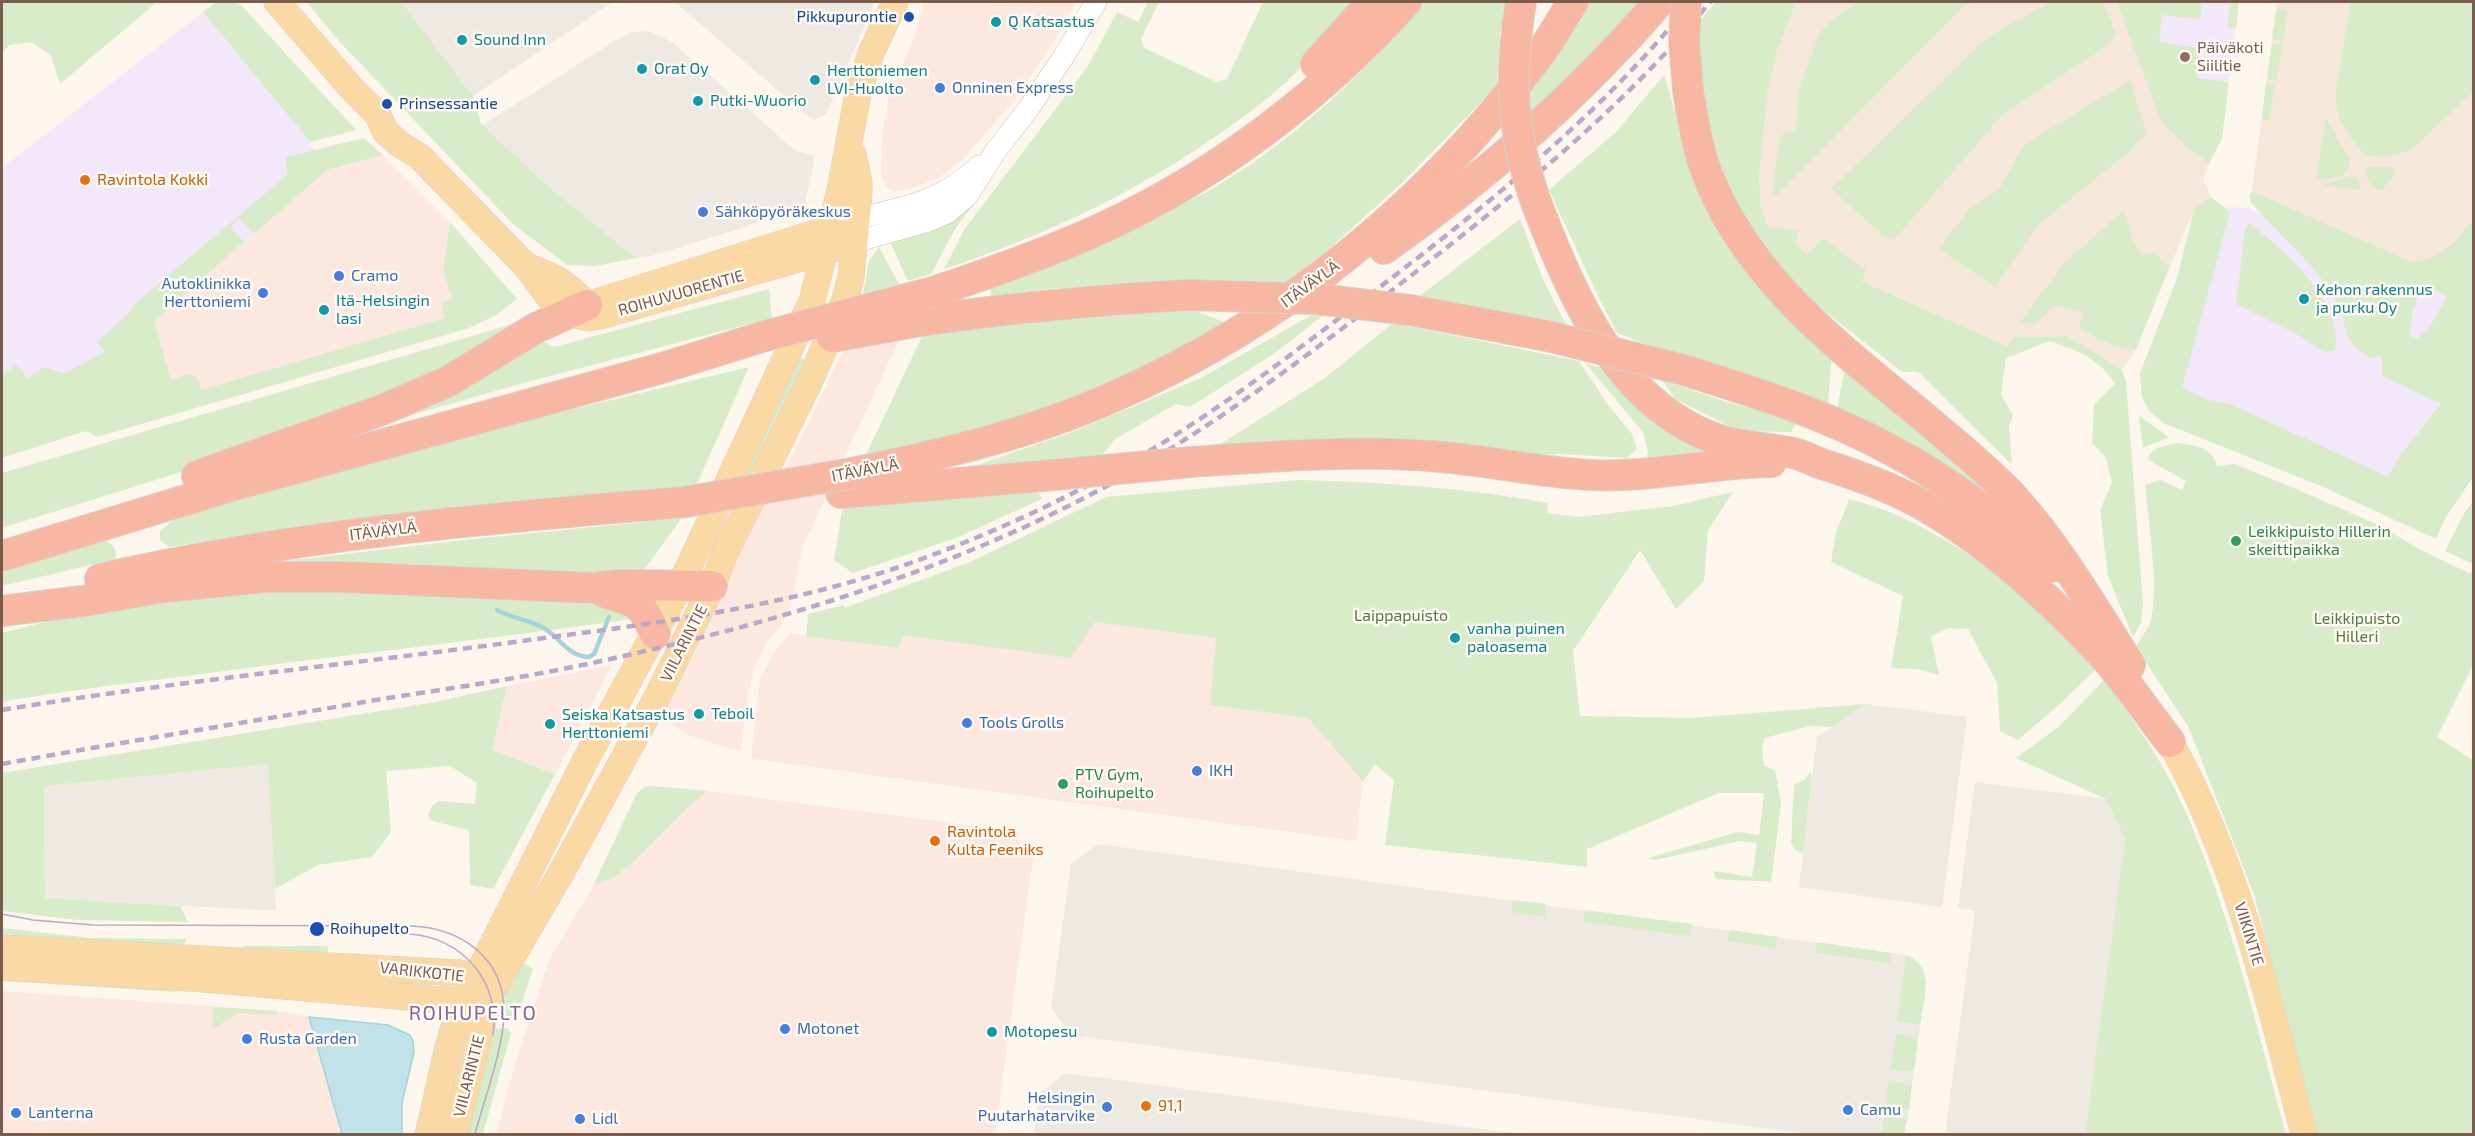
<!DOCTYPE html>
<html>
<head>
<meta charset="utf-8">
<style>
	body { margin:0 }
	#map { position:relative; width:2475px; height:1136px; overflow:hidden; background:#fdf6ec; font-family:"Exo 2",sans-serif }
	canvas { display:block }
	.frame { position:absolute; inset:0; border:3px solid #7a5c4d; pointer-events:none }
</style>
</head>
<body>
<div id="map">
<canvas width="2475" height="1136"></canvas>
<div class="frame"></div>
</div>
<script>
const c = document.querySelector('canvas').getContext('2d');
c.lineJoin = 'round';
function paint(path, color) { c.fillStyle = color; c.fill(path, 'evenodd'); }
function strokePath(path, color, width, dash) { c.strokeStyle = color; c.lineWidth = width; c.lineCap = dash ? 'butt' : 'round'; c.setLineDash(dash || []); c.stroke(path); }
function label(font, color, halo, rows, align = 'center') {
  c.font = font + ' "Exo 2",sans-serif'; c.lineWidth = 5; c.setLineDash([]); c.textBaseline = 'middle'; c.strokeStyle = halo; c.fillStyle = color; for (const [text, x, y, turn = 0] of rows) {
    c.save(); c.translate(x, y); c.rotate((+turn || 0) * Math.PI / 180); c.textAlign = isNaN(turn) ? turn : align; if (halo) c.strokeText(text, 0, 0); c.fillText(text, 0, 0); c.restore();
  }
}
const residential = new Path2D(`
	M1796 2H2117L2161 122 2185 146 2209 164 2203 179 2211 197 2194 209 2136 349 2122 370 2068 336 2014 337 2007 346 1861 280 1822 238 1809 255 1768 227 1761 208 1759 176 1768 89 1777 51Z
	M2277 2H2473V220L2441 254 2430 259 2412 262 2252 191Z`);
const commercial = new Path2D(`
	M924 2H1077L1054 42 1016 98 961 161 938 178 915 187 894 192 887 188 881 176 882 137 888 100 915 35Z
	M383 155 450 222 443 269 460 325 159 409 136 336 327 170Z
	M900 338 803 546 790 607 781 626 766 644 754 669 748 696 741 750 730 749 685 734 661 717 698 647 719 593 755 516 797 447 844 348Z
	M1095 622 1217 638 1210 705 1308 718 1363 783 1356 841 753 759 751 754 760 679 773 654 790 633 899 648 902 635Z
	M612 665 555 774 492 751 507 686Z
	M653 786 707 791 1012 831 1033 858 995 1134H496L514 1068 550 958 599 877 637 793 645 787Z
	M2 991 277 1011 309 1017 342 1134H2Z`);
const industrial = new Path2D(`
	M400 2H613L473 96Z
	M669 2H875L826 114 816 119 809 117 678 5Z
	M649 31 672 42 790 146 800 152 815 156 804 209 651 256 636 258 543 182 483 125 616 40 632 32Z
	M1866 704 1967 717 1942 907 1799 887 1817 737Z
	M268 764 276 911 45 898 44 786Z
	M1975 782 2106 799 2125 839 2085 1134H1945L1975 911 1958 908Z
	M1098 844 1906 955 1926 981 1907 1122 1893 1134H1808L1071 1035 1051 1008 1071 864Z
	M1065 1073 1520 1134H1034L1040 1093Z`);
const education = new Path2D(`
	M2117 2H2239L2229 82 2143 74Z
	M203 12 310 142 327 170 136 336 65 373 43 367 28 378 16 364 2 376V168Z
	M2228 207 2248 208 2447 295 2473 481 2471 480 2446 517 2160 396Z`);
const green = new Path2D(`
	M2 2H157L60 84 51 56 32 42 9 45 2 54Z
	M217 2H233L241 5 356 130 310 142 203 12Z
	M307 2H401L473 96 481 123 543 182 636 258 595 266 567 265 513 224 337 39Z
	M1148 2H1159L1141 39 1144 48 1217 82 1227 79 1263 2H1361C1332 34 1303 69 1269 97 1173 174 1061 231 944 269L964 230 1088 66 1117 12 1138 22Z
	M1424 2H1508L1500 33 1497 86 1404 181 1329 249 1285 283 1190 280 1046 289 991 296 990 288C1066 256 1146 227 1218 185 1292 142 1370 68 1424 2Z
	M1590 2H1648L1528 126V94L1575 28Z
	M1716 2H1796L1777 51 1768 89 1759 176 1761 208 1768 227 1798 231 1795 244 1808 255 1822 238 1866 269 1862 281 2007 346 2014 337 2068 336 2122 370 2126 381 2143 604 2141 623 2133 637 2108 576 2100 510 2112 483 2106 458 2092 443 2094 404 2115 384C2101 360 2075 349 2050 341L2006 358 2001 395 2013 415 2009 427 2012 465 1918 372H1902L1770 268 1710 165 1696 25Z
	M1857 2H1973L1962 8 1772 200 1779 142 1782 134 1796 131 1799 92 1819 34 1829 23Z
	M2051 2H2103L2116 34 2110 44 2000 117 1895 239 1883 235 1831 189 1989 36Z
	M2117 2H2202L2200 19 2162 15 2159 42 2198 48 2197 78 2229 82 2222 138 2209 164 2185 146 2161 122Z
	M2231 2H2239L2236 29 2227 28Z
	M2351 2H2473V92L2411 150 2396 155 2367 156C2349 139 2337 121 2335 96Z
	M2277 8 2287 10 2283 41 2272 39Z
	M2272 43 2282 45 2276 81 2267 79Z
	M1664 75 1696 181 1832 353 1828 404 1704 367 1617 333 1598 296 1549 190 1617 131Z
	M2130 80 2147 134 2133 145 2134 148 2036 227 1995 287 1938 249 1970 208 1999 190 2024 145Z
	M2266 83 2275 85 2269 121 2262 120Z
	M2327 120 2350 160 2347 171 2341 177 2316 180 2325 122Z
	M364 138 383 155 327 170 254 234 239 218 230 227 244 242 154 321 171 380 189 374 197 377 201 390 445 318 441 302 452 299 443 269 450 222 517 299 496 315 469 328 97 437 86 431 2 458V376L16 364 28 378 43 367 65 373 105 352 97 342 132 310 131 307 287 175 286 157Z
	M2367 167H2394L2395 173 2383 189 2376 190 2367 179 2365 170Z
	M2354 176 2358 179 2361 190 2322 185Z
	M2252 191 2412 262C2442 259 2454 241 2473 220V481L2471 480 2446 517 2436 539 2321 486 2163 423 2150 412 2142 397 2140 373 2177 278 2194 209 2211 197 2230 212 2182 388 2209 400 2230 404 2389 477 2398 458 2441 404 2382 376V356L2372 358 2355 348 2347 336 2342 314 2331 292 2315 270 2251 203 2249 196ZM2423 285 2447 296 2428 330 2417 338 2410 336 2413 309Z
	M978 198 955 229 931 274 908 281 890 242Z
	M2124 210 2132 239 2142 255 2154 252 2169 268 2136 349C2114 347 2098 339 2079 328L2083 312 2055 305 2036 324 2020 322 2066 261Z
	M1520 219 1544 282 1567 326 1488 309 1417 298Z
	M2248 222C2282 248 2345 302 2335 350L2324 352 2298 335 2236 304 2245 231Z
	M879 247 899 284 863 294 869 261Z
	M769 289 772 318 527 382 352 432 535 337 554 347Z
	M1193 310 1224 322 1160 363 1057 405 992 425 864 459 923 334 1093 316Z
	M1315 313 1324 315 1272 355 1190 407 1176 404 1115 439 1099 459 957 472 1077 430 1201 378Z
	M1393 323 1579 361 1608 405 1632 434 1637 449 1627 458 1562 454 1531 455 1214 448 1325 378Z
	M513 324 523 326 456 366 210 463 2 528V473Z
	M800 357 805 360 751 476 745 475Z
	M1585 363 1608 370 1630 400 1653 423 1685 442 1724 457 1644 466 1648 453 1643 432Z
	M749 367 696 486 305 525 169 547 160 540V531L176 518 486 430Z
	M1845 369 1914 419 2000 504 1836 413Z
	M1662 380 1726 402 1799 420 1791 432 1739 431 1675 399Z
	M2139 416 2169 437 2143 448Z
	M2176 443C2194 445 2212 446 2217 466L2235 464 2296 489 2381 526 2419 549 2471 574 2473 564 2445 551 2466 510 2473 502V665L2437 737 2473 760V1134H2317L2254 895 2189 728 2136 647C2140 639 2147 631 2150 623 2160 593 2148 518 2145 485L2160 480 2182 490 2186 481 2152 462 2148 459C2151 447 2166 446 2176 443Z
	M1299 480C1384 482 1464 488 1548 503L1547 513 1579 517 1673 506 1733 492 1708 530 1704 581 1676 609 1640 550 1573 651 1580 716 1693 718 1866 704 1832 727 1809 726 1765 738 1762 746 1764 766 1775 770 1781 804 1771 882C1753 880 1735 881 1716 879L1714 871 1752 877 1757 843 1740 841 1655 860 1648 858 1738 832 1759 835 1764 793H1719L1587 849V867L1385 845 1394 780 1375 764 1363 782 1308 718 1210 705 1216 638 1095 622 1071 658 903 635 899 648 806 636 808 614 844 605V608L968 563 1106 497Z
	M1035 485 1042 499 956 538 853 573 834 560 843 504Z
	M1849 499C1916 515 1991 565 2042 612 2061 630 2077 651 2095 670L2061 703 2018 740 2000 731 1997 683 1968 629 1949 628 1931 636 1939 675 1917 669 1891 668 1903 596 1831 562 1836 533Z
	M682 518 640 575 243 566 464 540Z
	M102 540C112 541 117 549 116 559L2 586V573Z
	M273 589 618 604 631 619C483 640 334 656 186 676 124 684 62 691 2 702V633L98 608Z
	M2104 680C2134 720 2163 762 2184 808 2230 912 2256 1025 2286 1134H2085L2125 839 2106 799 2016 758 2058 727Z
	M507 686 492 750 555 774 493 889 470 885 469 830 432 821 428 815 432 806 439 801 475 804 477 783 450 766 386 771 391 832 372 857 318 865 275 889 268 764 44 786 45 898 180 906 188 922 78 920 2 911V773L435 702Z
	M1810 772 1812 775 1803 853 1795 850 1791 844 1794 785 1806 779Z
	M653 786 707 791 690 805 629 866 612 878 594 884 637 793 645 787Z
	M1513 900 1546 904 1545 917 1511 912Z
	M1585 910 1692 924 1690 936 1583 922Z
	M2 928 91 938 186 939 184 945 178 951 2 943Z
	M1730 930 1778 937 1776 948 1728 941Z
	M1817 942 1891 953 1890 963 1816 953Z
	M243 946H328V954L241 956Z
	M1906 955C1936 966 1924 1000 1920 1024L1897 1022Z
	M518 959 533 969 518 1014 515 1020 494 1021 505 986Z
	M2 978 173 989 175 992 2 981Z
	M213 1007 277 1011V1015L238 1013 213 1029Z
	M486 1029 507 1028 511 1033 483 1134H459Z
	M1896 1033 1918 1040 1914 1071 1890 1070Z
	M1889 1080 1912 1086 1909 1110 1885 1107Z
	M1884 1117 1907 1119 1904 1134H1881Z`);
const water = new Path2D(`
	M309 1017 388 1025 410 1035 413 1041 414 1052 402 1103V1134H342Z`);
const stream = new Path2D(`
	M497 610C504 615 530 621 542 627 560 636 566 656 589 657L594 654 609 617`);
const minor = new Path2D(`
	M858 219C908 205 938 204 979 166
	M855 242 929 221 947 213 967 196 995 152 1029 108 1064 56 1096 2`);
const major = new Path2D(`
	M277 2 353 90 378 115 385 131 399 144 419 156 526 266 549 297 567 313 587 318 600 316 840 247
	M526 266C554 276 567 283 587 305L846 223
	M2170 742C2238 863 2269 1001 2304 1134
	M2 948 460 973 474 978 485 991
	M2 967 205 979 430 999 464 1001 480 998
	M428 1134C440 1090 445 1043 464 1001L585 761 680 586 812 301 840 190 858 94 871 53 895 2
	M455 1134 489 996 560 875 656 699 712 586 726 551 808 385 845 300 851 277 859 194V182L853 154`);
const highway = new Path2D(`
	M1316 64 1372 2
	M1688 90C1692 115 1696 141 1704 165 1742 275 1839 347 1925 418 1955 444 1986 468 2013 497 2059 548 2093 607 2130 665
	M1536 202C1572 296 1620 412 1726 442 1749 448 1774 448 1797 454 1806 457 1814 461 1822 464 1857 475 1891 487 1923 505 1987 542 2046 595 2097 649 2124 677 2146 711 2170 742
	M1384 249C1484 178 1579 95 1659 2
	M933 292C990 273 1045 254 1100 229 1216 176 1321 96 1406 2
	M1410 310 1547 336
	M920 321C1009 308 1098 300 1188 295
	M1680 369C1751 391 1823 413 1889 449 1948 480 2003 522 2052 567
	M1191 462C1265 457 1339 451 1414 455 1473 457 1531 472 1590 475 1650 478 1710 463 1771 462
	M852 473C940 455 1030 434 1113 397 1282 323 1426 207 1536 59 1550 41 1561 20 1573 2
	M197 476 382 410 447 382 536 328 587 305
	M841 493 1065 474
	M2 556 238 484 662 368 765 336
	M100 579C292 535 489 518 685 502
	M604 592C637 603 641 600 655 634
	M2 611 90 600 164 587 265 577H341L593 588 619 585 712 586`);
const tram = new Path2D(`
	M2 914 33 920 93 925 411 926C461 928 505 958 504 1013 504 1047 484 1100 475 1134
	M409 934C462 937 501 982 493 1035`);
const rail = new Path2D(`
	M2 710C176 681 354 664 529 640 652 624 775 608 893 569 973 542 1053 506 1127 464 1215 414 1296 351 1376 290 1488 204 1603 113 1691 2
	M2 764C128 741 255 721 382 699 452 688 523 678 592 663 749 629 905 585 1050 515 1178 454 1292 368 1404 281 1512 197 1623 109 1710 2`);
const highwayBridge = new Path2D(`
	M1521 2C1509 76 1511 131 1536 202
	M1686 2 1684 41 1688 90
	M1188 295 1317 299 1410 310
	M765 336 933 292
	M1547 336 1680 369
	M832 337 920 321
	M1065 474 1191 462
	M685 502 852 473`);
const markers = [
	[909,17,6,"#1a4fb4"],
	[996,22,6,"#0f9aa8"],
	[462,40,6,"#0f9aa8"],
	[2185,57,6,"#8d6e63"],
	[642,69,6,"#0f9aa8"],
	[815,80,6,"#0f9aa8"],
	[940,88,6,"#3f7fe0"],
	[698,101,6,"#0f9aa8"],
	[387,104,6,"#1a4fb4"],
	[85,180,6,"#e8710a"],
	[703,212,6,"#3f7fe0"],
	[339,276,6,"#3f7fe0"],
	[263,293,6,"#3f7fe0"],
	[2304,299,6,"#0f9aa8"],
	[324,310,6,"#0f9aa8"],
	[2236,541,6,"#2e9e5b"],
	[1455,638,6,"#0f9aa8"],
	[699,714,6,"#0f9aa8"],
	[967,723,6,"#3f7fe0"],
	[550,724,6,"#0f9aa8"],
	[1197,771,6,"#3f7fe0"],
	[1063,784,6,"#2e9e5b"],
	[935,841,6,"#e8710a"],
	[317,929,8,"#1a4fb4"],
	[785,1029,6,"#3f7fe0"],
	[992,1032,6,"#0f9aa8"],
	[247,1039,6,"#3f7fe0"],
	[1146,1106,6,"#e8710a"],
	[1107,1107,6,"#3f7fe0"],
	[1848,1110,6,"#3f7fe0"],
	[16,1113,6,"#3f7fe0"],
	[580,1119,6,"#3f7fe0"]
];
const transitNames = [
	["Pikkupurontie",897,17,"right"],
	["Prinsessantie",399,104],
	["Roihupelto",330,929]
];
const cultureNames = [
	["Q Katsastus",1008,22],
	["Sound Inn",474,40],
	["Orat Oy",654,69],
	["Herttoniemen",827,71],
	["LVI-Huolto",827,89],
	["Putki-Wuorio",710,101],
	["Kehon rakennus",2316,290],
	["ja purku Oy",2316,308],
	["Itä-Helsingin",336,301],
	["lasi",336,319],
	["vanha puinen",1467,629],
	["paloasema",1467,647],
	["Teboil",711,714],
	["Seiska Katsastus",562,715],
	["Herttoniemi",562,733],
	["Motopesu",1004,1032]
];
const educationNames = [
	["Päiväkoti",2197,48],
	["Siilitie",2197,66]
];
const shopNames = [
	["Onninen Express",952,88],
	["Sähköpyöräkeskus",715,212],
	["Cramo",351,276],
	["Autoklinikka",251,284,"right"],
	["Herttoniemi",251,302,"right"],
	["Tools Grolls",979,723],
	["IKH",1209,771],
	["Motonet",797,1029],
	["Rusta Garden",259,1039],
	["Helsingin",1095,1098,"right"],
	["Puutarhatarvike",1095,1116,"right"],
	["Camu",1860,1110],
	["Lanterna",28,1113],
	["Lidl",592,1119]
];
const foodNames = [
	["Ravintola Kokki",97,180],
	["Ravintola",947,832],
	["Kulta Feeniks",947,850],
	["91,1",1158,1106]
];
const streetNames = [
	["ITÄVÄYLÄ",1310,284,-36],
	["ROIHUVUORENTIE",681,293,-16],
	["ITÄVÄYLÄ",865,470,-11],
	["ITÄVÄYLÄ",383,531,-7],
	["VIILARINTIE",684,643,-63],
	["VIIKINTIE",2249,934,73],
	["VARIKKOTIE",422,972,6],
	["VIILARINTIE",469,1076,-76]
];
const leisureNames = [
	["Leikkipuisto Hillerin",2248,532],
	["skeittipaikka",2248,550],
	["PTV Gym,",1075,775],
	["Roihupelto",1075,793]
];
const parkNames = [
	["Laippapuisto",1401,616],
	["Leikkipuisto",2357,619],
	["Hilleri",2357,637]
];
const quarterNames = [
	["ROIHUPELTO",473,1013]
];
paint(residential, '#f5e8da');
paint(commercial, '#fde8e0');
paint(industrial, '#efe9e4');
paint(education, '#f3e8fa');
paint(green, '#d8ecc9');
paint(water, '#bfe3e8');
strokePath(water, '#a5d3da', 1.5);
strokePath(stream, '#a5d3da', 4.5);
strokePath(minor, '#d1beb0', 22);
strokePath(major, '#dad1cd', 27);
strokePath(highway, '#dad1cd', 32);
strokePath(minor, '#fff', 21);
strokePath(major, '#fbd9a5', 26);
strokePath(highway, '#f7b7a3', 30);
strokePath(tram, '#b9a8c9', 1.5);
strokePath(rail, '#b9a8c9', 4.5, [9, 6]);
strokePath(highwayBridge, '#dad1cd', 32, []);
strokePath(highwayBridge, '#f7b7a3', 30);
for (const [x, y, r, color] of markers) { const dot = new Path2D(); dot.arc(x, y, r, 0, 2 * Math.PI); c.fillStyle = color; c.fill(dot); strokePath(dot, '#fffaf3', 2); }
label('16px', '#164399', '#fffaf3', transitNames, 'left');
label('16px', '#0d838f', '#fffaf3', cultureNames, 'left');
label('16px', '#785e54', '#fffaf3', educationNames, 'left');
label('16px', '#366cbe', '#fffaf3', shopNames, 'left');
label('16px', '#c56008', '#fffaf3', foodNames, 'left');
label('16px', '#7a5c4d', '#fffaf3', streetNames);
label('16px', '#27864d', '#fffaf3', leisureNames, 'left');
label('16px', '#537a41', '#fffaf3', parkNames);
c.letterSpacing = '1.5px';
label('20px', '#846695', '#fffaf3', quarterNames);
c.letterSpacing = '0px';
</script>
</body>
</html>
